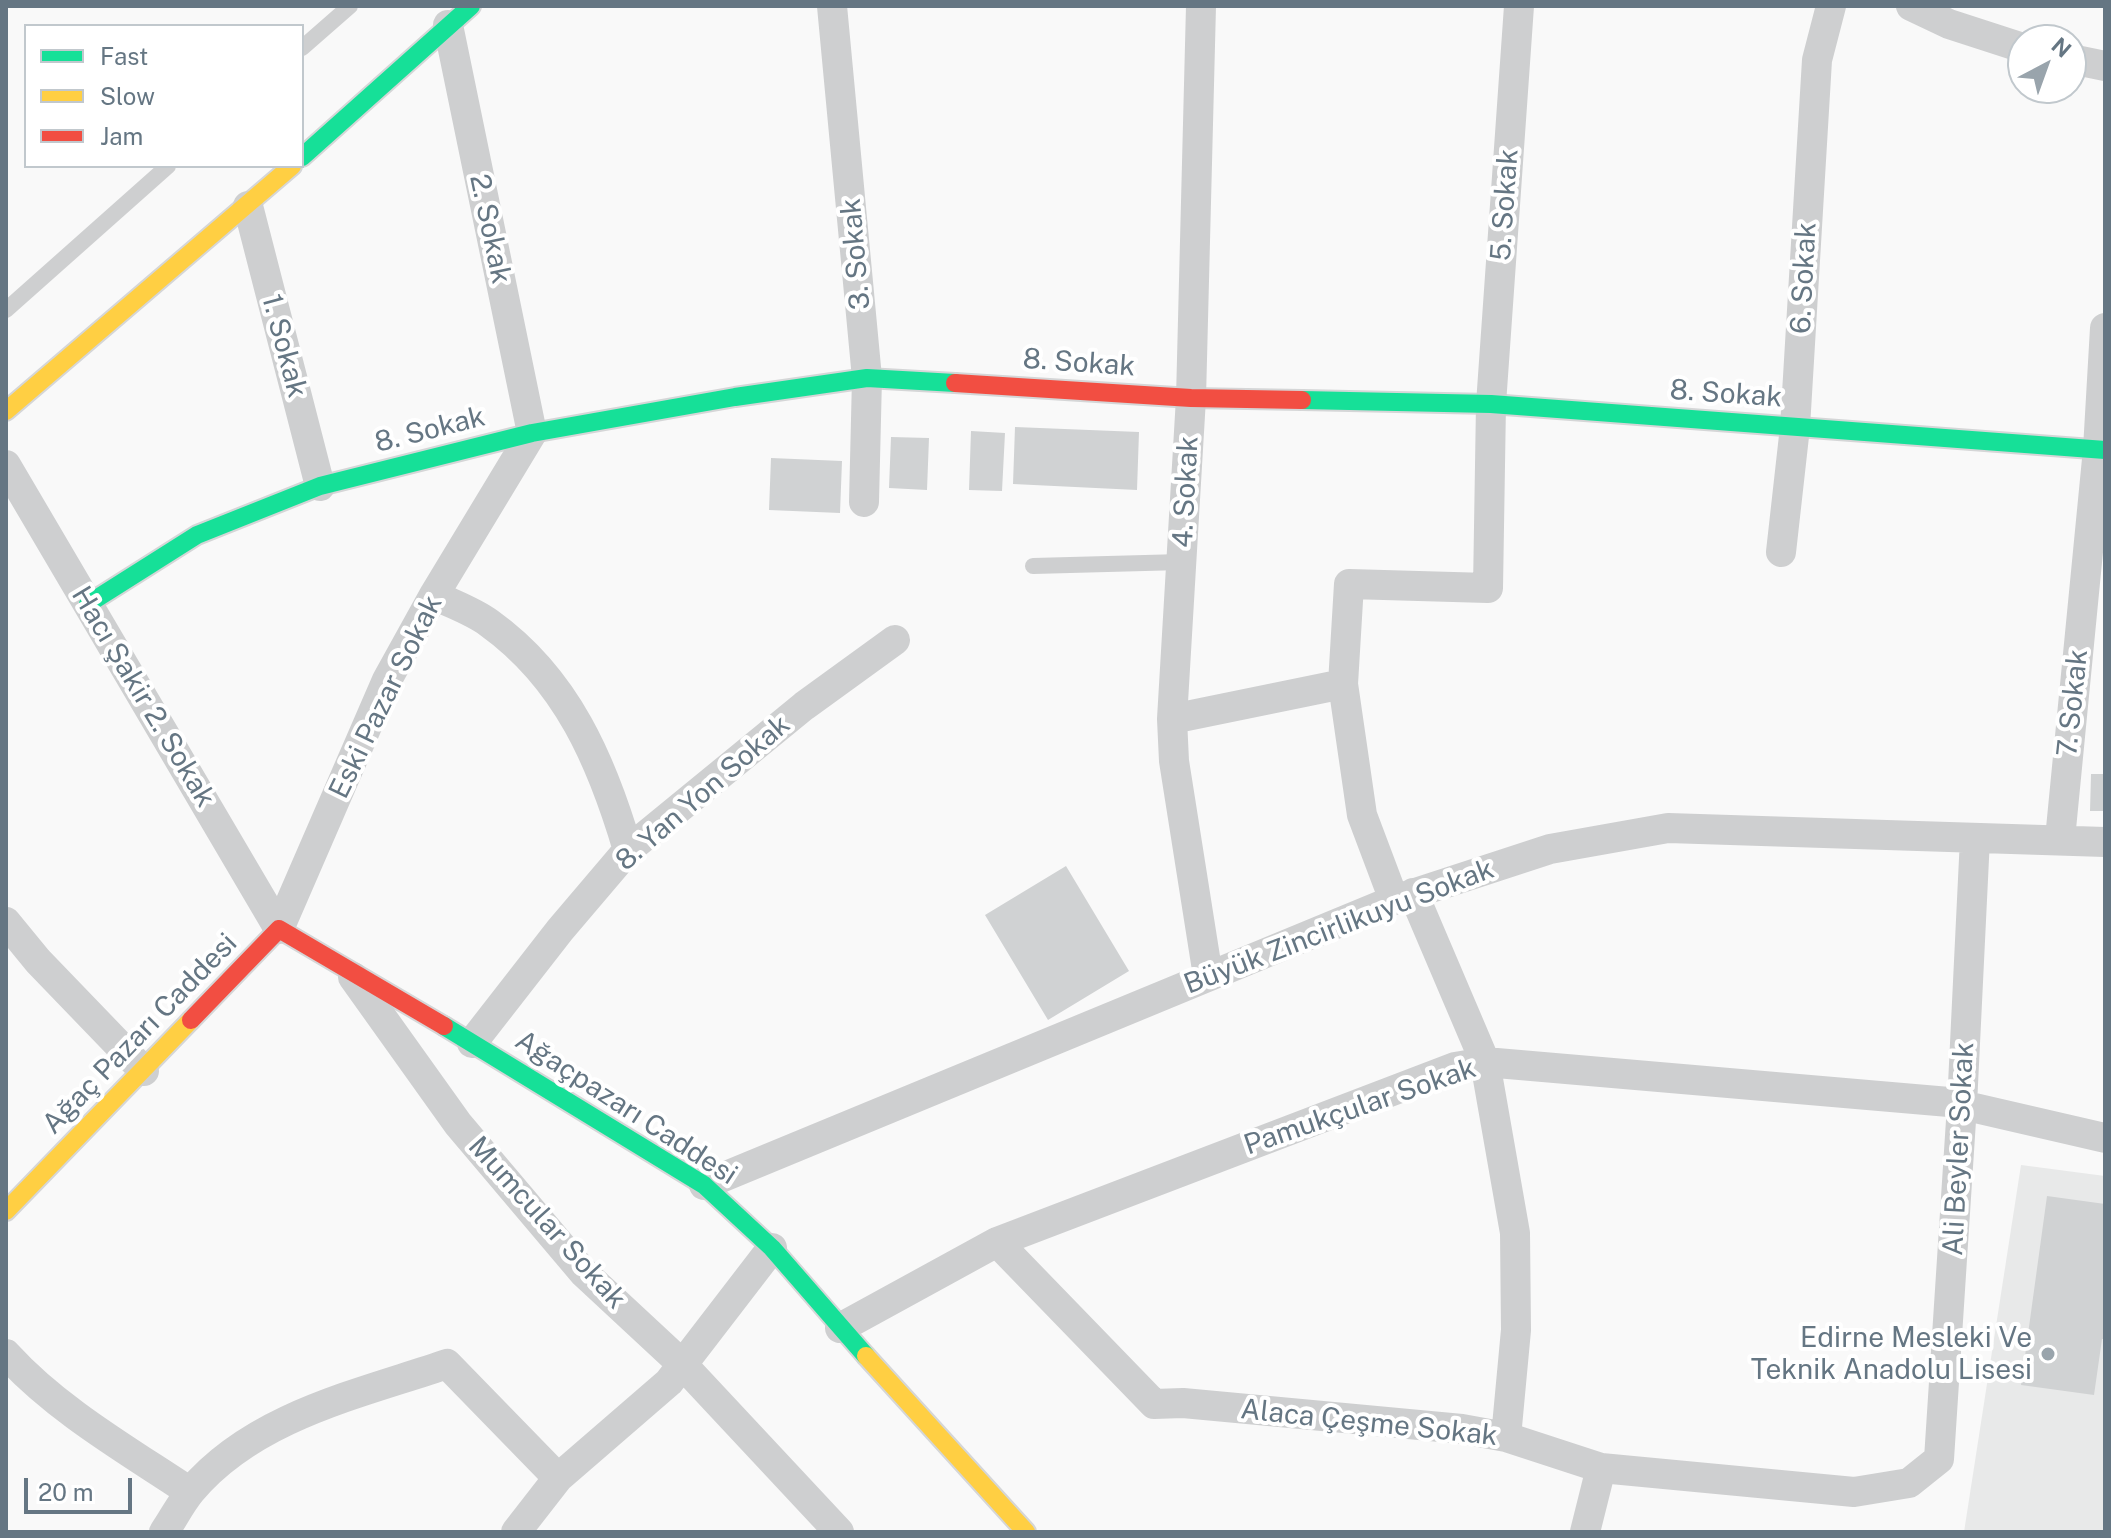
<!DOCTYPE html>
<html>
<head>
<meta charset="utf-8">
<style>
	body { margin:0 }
	#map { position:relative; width:2111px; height:1538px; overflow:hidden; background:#f9f9f9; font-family:"Public Sans",sans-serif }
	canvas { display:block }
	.frame { position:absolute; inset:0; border:8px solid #657683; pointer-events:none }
	.legend { position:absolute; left:24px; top:24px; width:280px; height:144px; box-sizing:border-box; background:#fff; border:2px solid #c1c8cd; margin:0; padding:10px 14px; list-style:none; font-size:24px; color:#657683 }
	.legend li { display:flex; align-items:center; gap:16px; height:40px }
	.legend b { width:40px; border:2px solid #c1c8cd }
	.north { position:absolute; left:2007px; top:24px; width:80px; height:80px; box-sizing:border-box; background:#fff; border:2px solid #c1c8cd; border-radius:50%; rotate:41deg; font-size:22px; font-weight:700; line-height:32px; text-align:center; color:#657683 }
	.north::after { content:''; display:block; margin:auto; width:28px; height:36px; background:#99a4ac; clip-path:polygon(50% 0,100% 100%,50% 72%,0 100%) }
	.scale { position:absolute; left:24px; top:1478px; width:108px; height:36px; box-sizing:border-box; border:4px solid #657683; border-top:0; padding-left:10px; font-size:24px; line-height:28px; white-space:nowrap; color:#657683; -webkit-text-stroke:6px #fff; paint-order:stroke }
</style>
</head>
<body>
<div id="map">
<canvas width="2111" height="1538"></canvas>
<div class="frame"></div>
<ul class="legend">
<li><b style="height:10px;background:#16e098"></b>Fast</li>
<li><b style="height:10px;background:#ffcf43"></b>Slow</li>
<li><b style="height:10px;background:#f24e42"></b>Jam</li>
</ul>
<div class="north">N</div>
<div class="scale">20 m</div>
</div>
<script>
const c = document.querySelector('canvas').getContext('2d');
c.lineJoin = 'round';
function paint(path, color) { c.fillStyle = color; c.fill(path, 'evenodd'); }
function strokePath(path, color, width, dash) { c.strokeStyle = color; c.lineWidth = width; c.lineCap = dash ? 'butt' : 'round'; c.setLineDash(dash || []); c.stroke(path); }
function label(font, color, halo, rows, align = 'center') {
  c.font = font + ' "Public Sans",sans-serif'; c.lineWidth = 8; c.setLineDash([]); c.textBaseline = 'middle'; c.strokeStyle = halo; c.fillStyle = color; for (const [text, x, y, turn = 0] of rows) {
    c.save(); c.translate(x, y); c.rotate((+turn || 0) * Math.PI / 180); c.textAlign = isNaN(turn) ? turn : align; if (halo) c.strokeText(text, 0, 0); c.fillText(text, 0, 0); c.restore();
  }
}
const built = new Path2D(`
	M2021 1165 2105 1176V1532H1964Z`);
const building = new Path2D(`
	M1015 427 1139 432 1137 490 1013 484Z
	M971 431 1005 433 1002 491 969 490Z
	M891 437 929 438 927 490 889 488Z
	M771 458 842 461 840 513 769 510Z
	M2091 774H2105V811H2090Z
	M1066 866 1129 971 1048 1020 985 915Z
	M2047 1196 2105 1204V1339H2102L2094 1395 2021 1385Z`);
const lane = new Path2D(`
	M302 48 350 6
	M6 310 168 166
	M1033 566 1182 562`);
const street = new Path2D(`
	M832 6 867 378 864 502
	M1201 6 1191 398 1172 719 1174 761 1208 976
	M1911 6 1949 24 2023 48
	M2071 59 2105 66
	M248 206 320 486
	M6 465 279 929
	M1781 552 1795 427 1817 60 1831 6
	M434 595C452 604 473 611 489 623 567 679 602 762 628 850
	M1172 719 1343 684
	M2060 839 2098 449 2105 328
	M1413 893 1485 1062 1515 1233 1516 1330 1506 1437
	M1394 900 1362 815 1343 684 1349 584 1488 588 1491 404 1519 6
	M6 922 38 961 144 1071
	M279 929 387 680 434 595 532 433 448 25
	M353 977 458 1124 584 1273 683 1365 839 1532
	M472 1043 560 930 628 850 804 706 895 640
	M704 1185 1394 900 1550 849 1668 828 2105 842
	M997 1242 1154 1404 1183 1403 1462 1429 1506 1437 1601 1468 1854 1492 1909 1483 1939 1459 1962 1105 1975 838
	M840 1328 997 1242 1455 1067 1485 1062 1949 1102 2105 1138
	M6 1354C57 1410 127 1450 190 1492
	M164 1532C173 1519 181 1503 191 1491 254 1416 359 1394 447 1364L558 1478
	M516 1532 558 1478 669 1382 772 1248
	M1585 1532 1601 1468`);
const fast = new Path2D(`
	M302 157 471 6
	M1302 400 1491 404 2105 450
	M88 604 197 535 320 486 532 433 735 397 867 378 955 383
	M444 1026 704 1185 772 1248 866 1356`);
const slow = new Path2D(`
	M6 411 292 166
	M6 1211 191 1020
	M866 1356 1026 1532`);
const jam = new Path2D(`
	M955 383 1191 398 1302 400
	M191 1020 279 929 444 1026`);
const markers = [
	[2048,1354,8,"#99a4ac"]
];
const streetNames = [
	["5. Sokak",1505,205,-86],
	["2. Sokak",490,229,78],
	["3. Sokak",856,254,-95],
	["6. Sokak",1804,278,-87],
	["1. Sokak",284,346,75],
	["8. Sokak",1079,363,4],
	["8. Sokak",1726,394,4],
	["8. Sokak",430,430,-14],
	["4. Sokak",1186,492,-87],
	["Hacı Şakir 2. Sokak",143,697,59],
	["Eski Pazar Sokak",386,697,-64],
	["7. Sokak",2073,703,-84],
	["8. Yan Yon Sokak",703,793,-41],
	["Büyük Zincirlikuyu Sokak",1339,927,-21],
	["Ağaç Pazarı Caddesi",140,1034,-46],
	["Pamukçular Sokak",1360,1107,-19],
	["Ağaçpazarı Caddesi",626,1108,33],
	["Ali Beyler Sokak",1959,1149,-87],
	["Mumcular Sokak",547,1223,48],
	["Alaca Çeşme Sokak",1369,1423,6]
];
const poiNames = [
	["Edirne Mesleki Ve",2032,1338],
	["Teknik Anadolu Lisesi",2032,1370]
];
paint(built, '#e8e9e9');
paint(building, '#d0d2d3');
strokePath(fast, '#d5d6d7', 22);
strokePath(slow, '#d5d6d7', 22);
strokePath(jam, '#d5d6d7', 22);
strokePath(lane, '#cecfd0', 16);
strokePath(street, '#cecfd0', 30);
strokePath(fast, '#16e098', 18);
strokePath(slow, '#ffcf43', 18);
strokePath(jam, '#f24e42', 18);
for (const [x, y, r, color] of markers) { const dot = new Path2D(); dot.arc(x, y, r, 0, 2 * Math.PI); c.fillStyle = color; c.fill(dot); strokePath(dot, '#fff', 3); }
label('28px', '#657683', '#fff', streetNames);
label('28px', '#657683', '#fff', poiNames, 'right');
</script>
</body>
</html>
